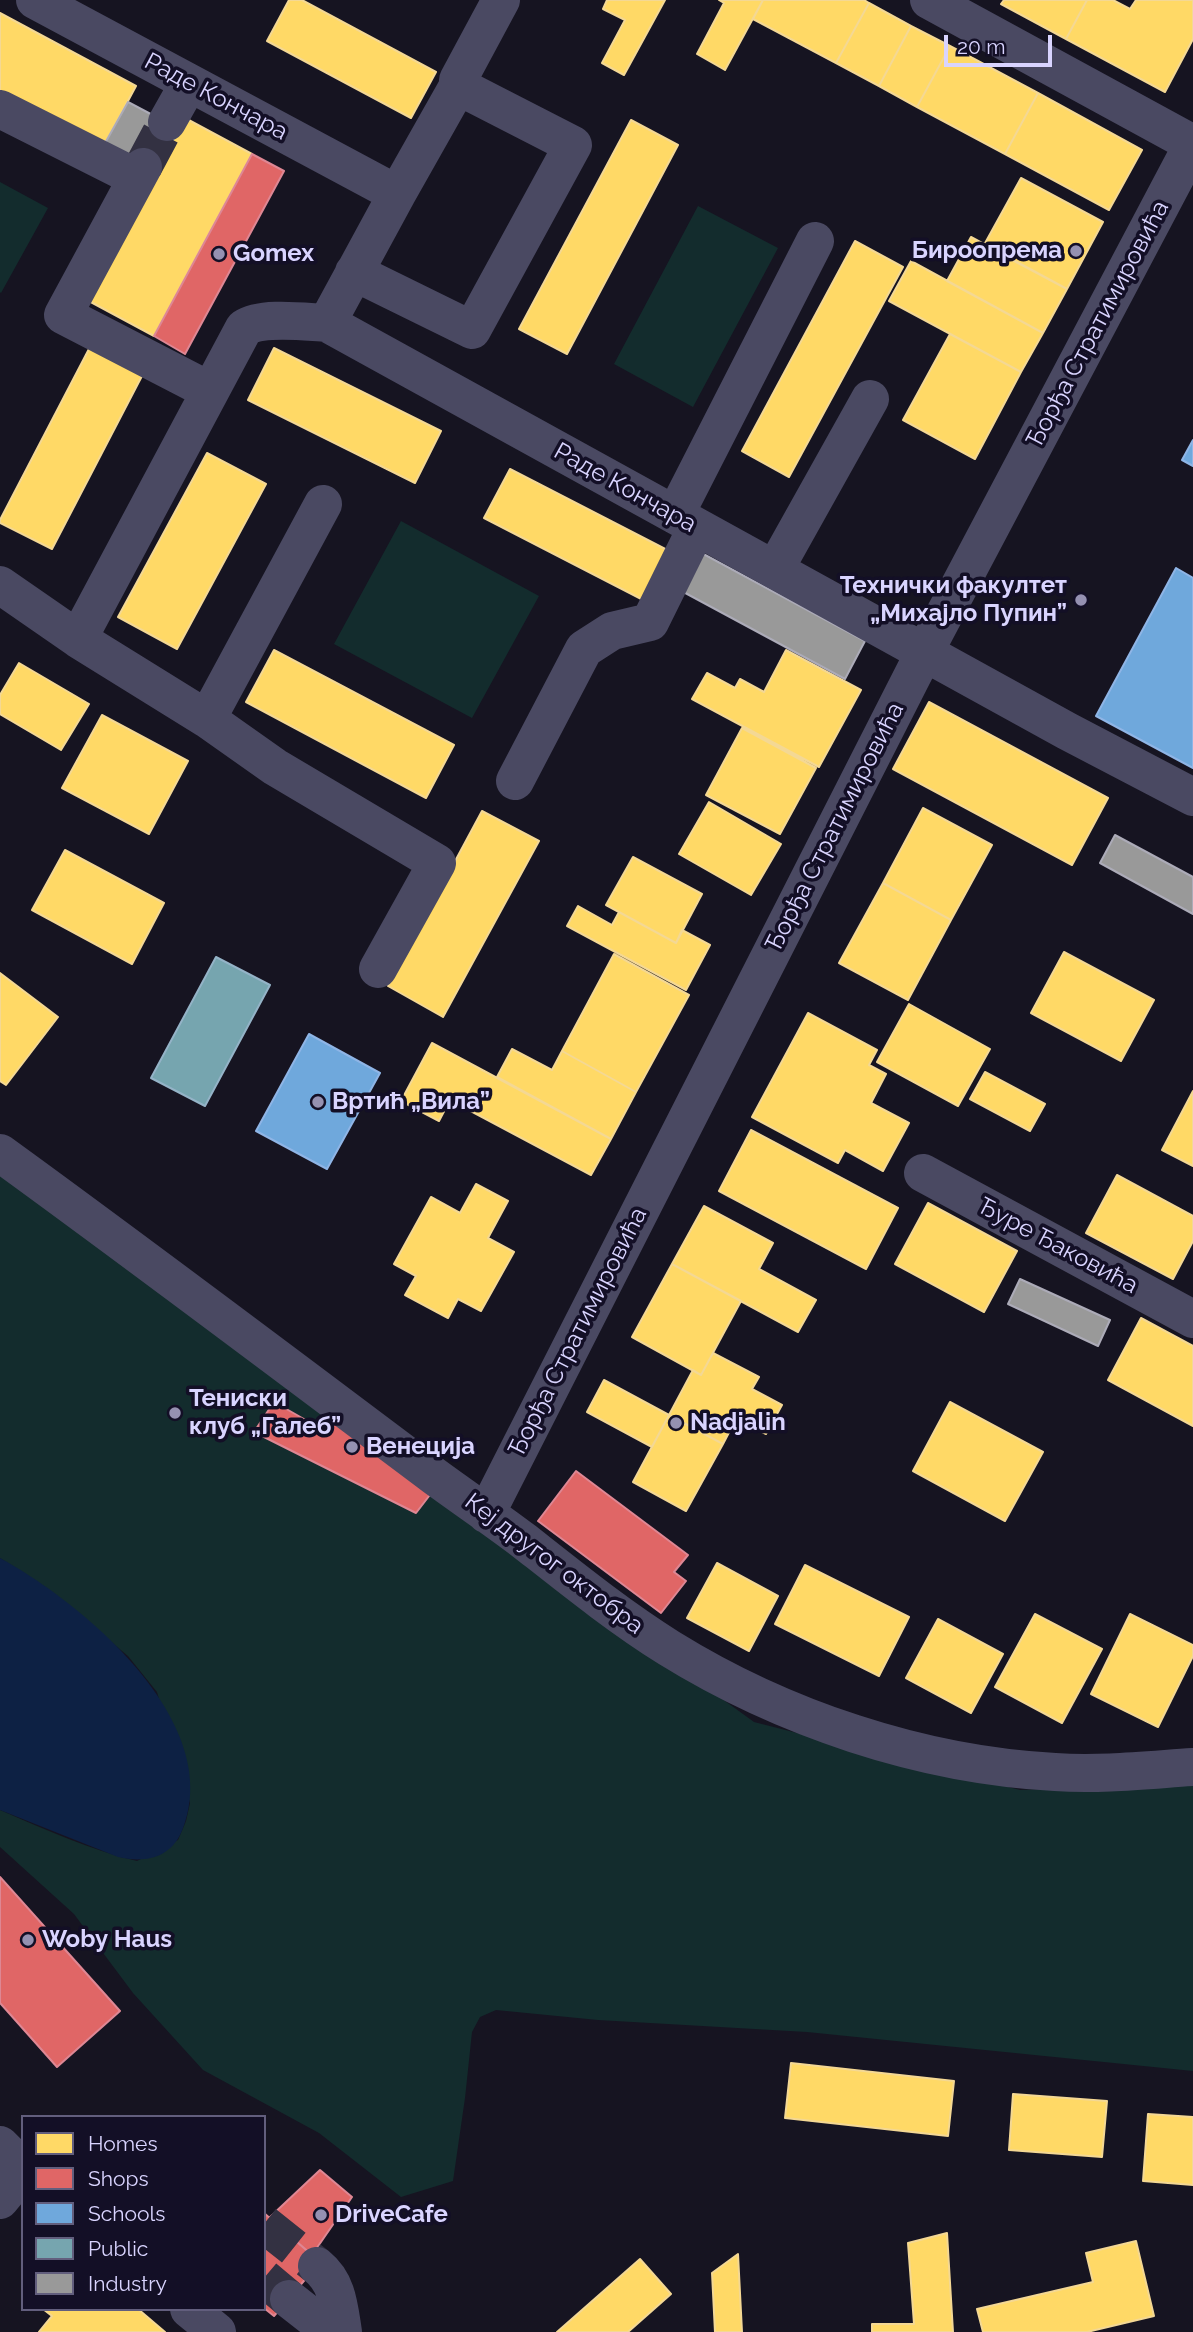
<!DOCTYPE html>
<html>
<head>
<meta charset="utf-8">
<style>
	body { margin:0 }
	#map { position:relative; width:1193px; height:2332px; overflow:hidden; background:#161421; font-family:Raleway,sans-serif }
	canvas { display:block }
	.legend { position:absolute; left:21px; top:2115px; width:245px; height:196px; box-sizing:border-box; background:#130f26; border:2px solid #625e7d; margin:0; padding:9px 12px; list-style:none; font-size:21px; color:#d9d4ff }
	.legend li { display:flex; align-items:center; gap:14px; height:35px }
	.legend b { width:35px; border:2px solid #625e7d }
	.scale { position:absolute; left:944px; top:35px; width:108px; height:32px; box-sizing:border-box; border:4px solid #d9d4ff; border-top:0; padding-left:9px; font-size:21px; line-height:24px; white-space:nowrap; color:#d9d4ff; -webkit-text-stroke:5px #130f26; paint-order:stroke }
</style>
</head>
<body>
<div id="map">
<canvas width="1193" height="2332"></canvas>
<ul class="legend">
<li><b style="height:19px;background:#ffd966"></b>Homes</li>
<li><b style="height:19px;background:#e06666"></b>Shops</li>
<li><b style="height:19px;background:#6fa8dc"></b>Schools</li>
<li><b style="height:19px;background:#76a5af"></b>Public</li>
<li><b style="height:19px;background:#999"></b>Industry</li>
</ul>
<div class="scale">20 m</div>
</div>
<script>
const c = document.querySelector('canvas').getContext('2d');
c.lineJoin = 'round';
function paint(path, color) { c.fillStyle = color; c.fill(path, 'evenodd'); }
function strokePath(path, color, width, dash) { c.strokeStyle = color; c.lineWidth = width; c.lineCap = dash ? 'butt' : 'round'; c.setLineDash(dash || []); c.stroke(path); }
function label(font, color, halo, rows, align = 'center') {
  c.font = font + ' Raleway,sans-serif'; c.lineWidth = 7; c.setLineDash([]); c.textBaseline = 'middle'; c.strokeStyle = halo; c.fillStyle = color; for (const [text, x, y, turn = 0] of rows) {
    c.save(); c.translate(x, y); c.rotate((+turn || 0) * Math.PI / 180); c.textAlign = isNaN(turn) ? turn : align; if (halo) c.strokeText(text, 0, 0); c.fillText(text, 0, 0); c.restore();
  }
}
const green = new Path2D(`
	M0 182 48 208 1 293 0 292Z
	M698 206 778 248 693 407 614 364Z
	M401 521 539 596 472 718 334 644Z
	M0 1153 591 1604 754 1722 1020 1790 1193 1782V2071L807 2032 598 2020 496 2010 480 2017 472 2032 465 2098 453 2181 401 2197 319 2133 203 2070 133 1993 74 1914 0 1847V1810C44 1829 90 1850 137 1861L178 1840 186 1821 190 1803 157 1692 128 1656 45 1587 0 1558Z`);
const water = new Path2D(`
	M0 1558C84 1604 228 1724 181 1833 169 1859 143 1863 118 1857L0 1810Z`);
const homes = new Path2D(`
	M289 0H302L436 72 411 118 267 41Z
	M607 0H665L624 75 602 63 625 20 603 9Z
	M719 0H763L725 70 697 54 724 3Z
	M763 0H864L869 3 836 63 753 19Z
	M1004 0H1087L1066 39 1001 4Z
	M1087 0H1113L1130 9 1136 0H1193V39L1165 92 1066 39Z
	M869 3 911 26 879 86 836 63Z
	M0 13 136 86 99 155 0 102Z
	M911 26 950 46 917 107 879 86Z
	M950 46 1038 93 1005 154 917 107Z
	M1038 93 1142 150 1109 210 1005 154Z
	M185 118 252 154 154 336 87 300Z
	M631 120 678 145 567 354 519 329Z
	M1021 178 1103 222 1067 289 984 245Z
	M971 237 1067 289 1043 333 947 281Z
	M855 241 903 267 789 477 742 451Z
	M911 261 1043 333 1021 372 889 301Z
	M950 334 1021 372 975 459 903 420Z
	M90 347 143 374 52 549 0 523V520Z
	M274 348 441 431 415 483 248 400Z
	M207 453 266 484 177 649 118 617Z
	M510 469 675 554 649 603 484 518Z
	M274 650 454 745 426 798 246 702Z
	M786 650 861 690 819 767 692 699 707 673 735 688 740 679 764 692Z
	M19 663 89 704 61 750 0 714V695Z
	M929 702 1108 798 1072 865 893 769Z
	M102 715 188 761 149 834 62 788Z
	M742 728 816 768 780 834 706 795Z
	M709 802 781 844 751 895 679 854Z
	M923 808 992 845 951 920 883 883Z
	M482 811 539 841 443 1017 388 986Z
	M65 850 164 903 132 964 32 910Z
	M633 857 702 894 676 943 606 905Z
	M883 883 951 920 908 1000 839 963Z
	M578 906 612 925 619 912 676 943 682 930 710 945 686 990 567 926Z
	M1064 952 1154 1000 1121 1061 1031 1013Z
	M614 954 689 995 636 1092 562 1051Z
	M0 973 58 1017 6 1085 0 1081Z
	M909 1004 990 1049 958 1106 877 1062Z
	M808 1013 877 1050 869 1065 886 1074 871 1103 909 1123 883 1171 845 1150 838 1163 752 1117Z
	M432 1043 611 1139 591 1175 450 1100 439 1121 401 1101Z
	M512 1049 552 1070 562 1051 636 1092 611 1139 497 1077Z
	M985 1072 1045 1104 1030 1131 970 1099Z
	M1193 1091V1166L1162 1150Z
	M751 1130 898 1208 866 1269 719 1191Z
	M1117 1175 1193 1216V1241L1173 1279 1086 1233Z
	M476 1184 508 1201 488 1238 514 1252 481 1311 458 1299 448 1318 405 1295 416 1276 394 1264 431 1197 460 1213Z
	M928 1203 1017 1251 984 1312 895 1264Z
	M704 1206 773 1243 759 1269 816 1300 798 1332 672 1264Z
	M672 1264 741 1301 701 1375 632 1337Z
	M1141 1318 1193 1346V1426L1108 1380Z
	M713 1353 759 1377 752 1389 782 1405 766 1434 736 1419 723 1444 669 1415 693 1370 701 1375Z
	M604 1380 669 1415 652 1447 587 1412Z
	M950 1402 1043 1452 1005 1521 913 1471Z
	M669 1415 723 1444 686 1511 633 1482Z
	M717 1563 778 1596 749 1651 687 1618Z
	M805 1565 909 1617 879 1676 775 1624Z
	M1035 1614 1102 1649 1062 1723 995 1687Z
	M1130 1614 1193 1645V1656L1158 1727 1091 1694Z
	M938 1619 1003 1654 971 1713 906 1678Z
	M791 2063 954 2081 948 2136 785 2118Z
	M1013 2094 1107 2101 1102 2157 1009 2150Z
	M1148 2114 1193 2117V2185L1143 2181Z
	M947 2233 953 2332H872V2324H914L908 2243Z
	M1136 2241 1154 2316 1087 2332H983L977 2309 1093 2282 1086 2253Z
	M738 2254 742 2332H715L712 2273Z
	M640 2259 671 2294 628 2332H557Z
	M43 2309H138L165 2332H39L52 2316Z`);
const shops = new Path2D(`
	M252 154 284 171 185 354 154 336Z
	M274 1402 325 1431 342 1414 436 1487 416 1513 254 1432Z
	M576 1471 688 1555 674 1572 686 1581 661 1613 538 1521Z
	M0 1877 120 2011 57 2067 0 2003Z
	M320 2170 352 2197 312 2255 269 2218Z
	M264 2213 320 2262 274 2316 264 2308Z`);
const schools = new Path2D(`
	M1193 440V466L1182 460Z
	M1176 568 1193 578V768L1096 716Z
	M309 1034 380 1073 327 1169 256 1131Z`);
const public = new Path2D(`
	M216 957 270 985 205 1106 151 1078Z`);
const industry = new Path2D(`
	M128 102 179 129 155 173 104 145Z
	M696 550 865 641 845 679 676 588Z
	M1115 835 1193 877V914L1100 863Z
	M1020 1279 1110 1320 1098 1346 1008 1304Z`);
const minorTunnel = new Path2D(`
	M143 167 167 122
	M264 2224 317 2266
	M264 2278 289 2299`);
const minor = new Path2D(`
	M35 0 397 194 458 86V80L501 0
	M929 0 1193 144
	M0 109 137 178
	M167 122 189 83
	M143 167 63 315 210 391
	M397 194 327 323 1067 731 1193 797
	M354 272 472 330 573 145 458 86
	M675 515 815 241
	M775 569 870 399
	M0 585 78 639 244 328C262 316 305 322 327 323
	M78 639 207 719 275 767 437 863 378 969
	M207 719 323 504
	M515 781 584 649 612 631 650 622 697 527
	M0 1153C146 1259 290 1368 434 1476 464 1498 495 1519 524 1541 571 1578 618 1616 669 1648 782 1718 921 1765 1055 1772 1101 1775 1147 1770 1193 1767
	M923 1173 1193 1319
	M486 1514 924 653 1193 144
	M0 2145 23 2168
	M0 2200 23 2172
	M317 2266C338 2283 339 2307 343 2332
	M289 2299 331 2332
	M189 2309 217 2332`);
const markers = [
	[1076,251,7,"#9591b1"],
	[219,254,7,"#9591b1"],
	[1081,600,7,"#9591b1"],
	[318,1102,7,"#9591b1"],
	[175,1413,7,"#9591b1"],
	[676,1423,7,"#9591b1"],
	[352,1447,7,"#9591b1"],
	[28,1940,7,"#9591b1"],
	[321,2215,7,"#9591b1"]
];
const streetNames = [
	["Раде Кончара",216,97,28],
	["Ђорђа Стратимировића",1098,324,-62],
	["Раде Кончара",625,488,29],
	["Ђорђа Стратимировића",835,827,-63],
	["Ђуре Ђаковића",1058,1246,28],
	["Ђорђа Стратимировића",578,1332,-63],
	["Кеј другог октобра",554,1564,37]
];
const poiNames = [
	["Бироопрема",1062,251,"right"],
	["Gomex",233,254],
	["Технички факултет",1067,586,"right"],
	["„Михајло Пупин”",1067,614,"right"],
	["Вртић „Вила”",332,1102],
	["Тениски",189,1399],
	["клуб „Галеб”",189,1427],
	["Nadjalin",690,1423],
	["Венеција",366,1447],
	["Woby Haus",42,1940],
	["DriveCafe",335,2215]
];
paint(green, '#132c2d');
paint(water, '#0d2144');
paint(homes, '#ffd966');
strokePath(homes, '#f4d894', 2);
paint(shops, '#e06666');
strokePath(shops, '#de8794', 2);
paint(schools, '#6fa8dc');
strokePath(schools, '#8fb5e6', 2);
paint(public, '#76a5af');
strokePath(public, '#94b3c7', 2);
paint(industry, '#999');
strokePath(industry, '#acabb8', 2);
strokePath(minorTunnel, '#333142', 38, [38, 19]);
strokePath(minor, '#4a4962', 38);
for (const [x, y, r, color] of markers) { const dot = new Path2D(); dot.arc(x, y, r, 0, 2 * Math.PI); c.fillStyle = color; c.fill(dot); strokePath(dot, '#130f26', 2.5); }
label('24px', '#d9d4ff', '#130f26', streetNames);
label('bold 24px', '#d9d4ff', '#130f26', poiNames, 'left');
</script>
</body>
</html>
